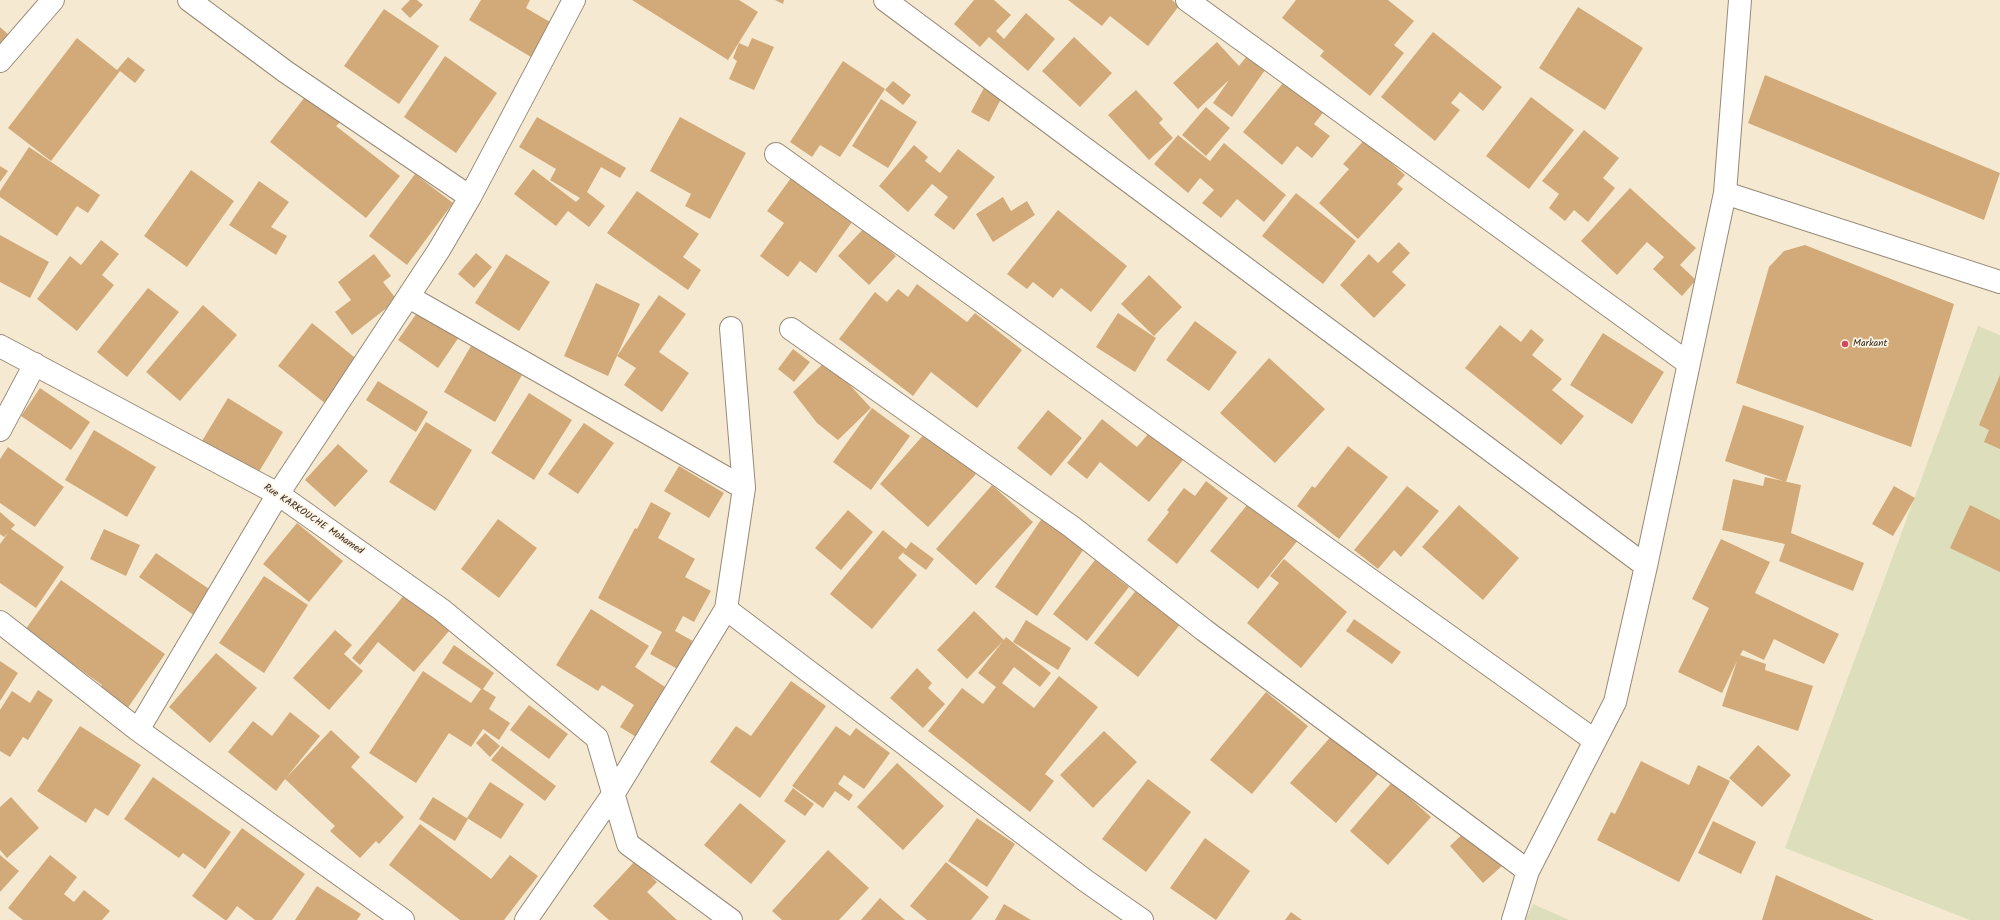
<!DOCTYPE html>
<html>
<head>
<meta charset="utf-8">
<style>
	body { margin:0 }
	canvas { display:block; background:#f5ead1 }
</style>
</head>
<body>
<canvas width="2000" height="920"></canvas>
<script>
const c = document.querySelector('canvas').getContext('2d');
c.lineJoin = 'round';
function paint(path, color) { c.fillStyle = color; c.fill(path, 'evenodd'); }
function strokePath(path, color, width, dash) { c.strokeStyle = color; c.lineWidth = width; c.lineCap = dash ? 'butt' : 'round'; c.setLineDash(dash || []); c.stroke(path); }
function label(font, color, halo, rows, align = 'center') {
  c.font = font + ' Kalam,sans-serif'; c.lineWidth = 3.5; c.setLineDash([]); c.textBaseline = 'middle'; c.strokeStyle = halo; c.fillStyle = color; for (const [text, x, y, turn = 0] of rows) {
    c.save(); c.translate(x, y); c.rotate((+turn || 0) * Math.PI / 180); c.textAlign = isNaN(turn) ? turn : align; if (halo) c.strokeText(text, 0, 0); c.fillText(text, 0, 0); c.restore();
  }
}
const built = new Path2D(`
	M1978 326 2000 335V920H1970L1785 848Z
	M1533 904 1569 920H1525Z`);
const building = new Path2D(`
	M410 0H417L423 5 410 18 401 9Z
	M481 0H530L526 8 550 22 531 57 469 20Z
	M632 0H739L758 12 728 60Z
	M775 0H784L783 4Z
	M974 0H994L1011 15 996 31 1004 39 1026 13 1055 39 1028 71 989 37 980 47 954 24Z
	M1068 0H1172L1179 6 1148 46 1110 16 1102 26Z
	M1296 0H1388L1414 21 1394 45 1404 53 1370 96 1320 56 1324 51 1282 18Z
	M1578 7 1643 48 1605 110 1539 68Z
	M384 9 439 46 399 104 344 66Z
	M0 27 10 36 0 46Z
	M1433 32 1502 87 1483 111 1460 92 1451 103 1460 110 1435 141 1381 97Z
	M1074 37 1112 73 1080 107 1042 71Z
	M77 38 117 70 128 57 145 70 135 83 120 71 51 161 8 128Z
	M752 38 774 47 754 90 729 79 737 61 733 58 739 43 748 47Z
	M1217 42 1239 66 1246 57 1265 70 1232 117 1213 103 1229 80 1198 109 1173 83Z
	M445 56 497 93 456 153 404 117Z
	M843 61 885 89 840 157 820 145 812 157 790 142Z
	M1292 72 1330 104 1314 124 1330 136 1312 158 1297 146 1282 165 1243 132Z
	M1765 75 2000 173 1984 220 1748 123Z
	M893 81 911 95 903 105 885 90Z
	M985 86 1003 95 989 122 971 112Z
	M1136 90 1163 119 1159 123 1173 138 1149 160 1108 115Z
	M308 93 342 120 336 126 400 176 366 218 270 142Z
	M1531 97 1574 130 1529 189 1486 156Z
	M881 99 917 122 888 168 852 146Z
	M1206 107 1230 128 1206 156 1182 135Z
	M537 117 626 168 620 178 601 167 587 192 605 206 589 227 568 211 556 226 514 194 533 169 576 202 580 198 550 180 556 169 519 147Z
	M680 117 746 153 710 219 685 206 691 194 650 171Z
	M1584 130 1619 158 1603 178 1615 188 1588 222 1574 210 1565 221 1549 208 1559 194 1542 181Z
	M1178 135 1210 161 1224 143 1286 195 1264 222 1237 199 1221 218 1202 203 1214 190 1200 178 1188 193 1154 164Z
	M1365 139 1405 175 1397 184 1403 189 1358 239 1319 203 1349 169 1343 164Z
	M914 145 928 157 925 161 940 173 958 149 995 177 954 230 934 215 948 197 932 184 908 212 879 186Z
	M29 147 100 195 88 213 77 206 57 236 0 197V191Z
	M0 166 8 171 0 182Z
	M191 170 234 201 187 267 144 236Z
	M415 174 453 203 407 265 369 236Z
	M791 178 852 222 816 273 800 261 788 277 760 256 784 223 767 211Z
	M259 181 289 202 271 227 287 236 276 255 229 225Z
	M1630 188 1696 248 1680 265 1696 280 1682 296 1653 269 1664 257 1647 242 1617 275 1581 241Z
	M637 191 699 234 683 257 701 270 688 290 607 233Z
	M1296 193 1356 241 1323 284 1262 236Z
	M1003 197 1011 211 1027 201 1035 215 993 242 976 214Z
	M1058 210 1127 266 1091 312 1061 288 1053 298 1033 282 1027 289 1007 274Z
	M865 227 896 256 869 285 838 256Z
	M0 235 49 262 30 298 0 282Z
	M101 240 119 254 102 275 114 285 77 331 37 299 70 256 81 265Z
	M1399 242 1410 253 1392 272 1406 285 1374 318 1340 285 1369 254 1378 263Z
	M1805 245 1954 304 1911 447 1736 383 1769 267 1784 251Z
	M476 253 492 267 474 288 458 274Z
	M374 254 391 276 383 282 397 300 352 335 335 312 351 300 338 282Z
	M506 254 550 282 519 331 475 303Z
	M1149 275 1182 307 1154 336 1121 304Z
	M596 283 640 304 608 376 564 356Z
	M917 284 967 322 975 313 1022 350 977 408 931 372 913 396 839 339 875 292 887 302 898 289 908 297Z
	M148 288 179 312 127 377 97 352Z
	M659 295 686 314 659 352 689 373 662 412 624 385 636 368 617 356Z
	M203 305 237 335 180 401 146 372Z
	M419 310 459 337 438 368 398 340Z
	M1118 313 1156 338 1135 372 1096 347Z
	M1195 321 1237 352 1209 391 1166 360Z
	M312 323 359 361 326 404 278 366Z
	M1500 325 1521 342 1531 329 1544 340 1532 355 1562 379 1552 390 1584 416 1561 445 1465 368Z
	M1603 333 1664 372 1632 424 1570 385Z
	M471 346 522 375 495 422 444 392Z
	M793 349 810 362 794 382 778 369Z
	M1269 358 1325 409 1275 463 1220 413Z
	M827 360 871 408 838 440 817 423 793 392Z
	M2000 375V449L1984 442 1989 430 1979 425Z
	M378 381 428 412 416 432 366 400Z
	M40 388 90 422 71 450 21 416Z
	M529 393 572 420 534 480 491 453Z
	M228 398 283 432 257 475 202 441Z
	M1743 405 1804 426 1786 482 1725 461Z
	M872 408 910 436 871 490 833 462Z
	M1048 410 1082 438 1051 476 1017 448Z
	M1102 419 1137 447 1149 433 1183 460 1149 502 1100 462 1087 479 1067 463Z
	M426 422 472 450 435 511 389 482Z
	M584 423 614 443 578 494 548 474Z
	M94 430 156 467 127 517 65 480Z
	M927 431 976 474 928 527 880 484Z
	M338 444 368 471 335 507 305 480Z
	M1348 446 1388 477 1339 539 1297 506 1312 486 1315 488Z
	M8 447 64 487 35 527 0 503V459Z
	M679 466 724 493 709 518 664 491Z
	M1765 477 1801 485 1791 533 1864 563 1853 591 1779 561 1785 544 1722 530 1733 479 1763 486Z
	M1206 481 1228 498 1177 564 1147 540 1169 512 1167 510 1184 488 1195 496Z
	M992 485 1033 522 976 585 936 549Z
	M1407 486 1439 511 1401 557 1394 550 1378 569 1354 550Z
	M1894 486 1915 498 1893 536 1872 524Z
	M1251 500 1299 539 1258 589 1210 551Z
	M651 502 671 513 658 538 695 559 685 577 711 591 694 622 683 616 675 631 700 645 685 673 650 654 662 632 598 598 635 528 637 529Z
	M1459 505 1519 558 1483 600 1422 547Z
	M1970 505 2000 520V572L1950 548Z
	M848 510 873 532 841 570 815 548Z
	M0 512 15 525 11 529 64 567 36 608 0 583V544L8 533 4 537 0 534Z
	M1043 517 1086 546 1037 616 995 587Z
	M498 519 537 548 499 598 461 569Z
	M297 523 343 561 309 602 263 564Z
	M104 529 140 545 126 576 90 559Z
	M883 530 906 549 898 558 917 575 872 629 830 594Z
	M1721 539 1770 562 1755 593 1839 634 1824 664 1774 639 1764 660 1743 650 1740 655 1766 664 1765 670 1813 686 1798 731 1722 706 1737 661 1722 693 1678 672 1709 608 1692 599Z
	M911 542 934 559 926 570 903 553Z
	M156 553 215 593 198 618 139 577Z
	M1284 559 1347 612 1301 668 1247 623 1279 583 1270 576Z
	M1095 560 1129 587 1087 641 1053 614Z
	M264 576 308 605 264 673 219 643Z
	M61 580 165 654 127 709 99 689 102 685 25 630Z
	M1142 583 1186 617 1138 677 1094 643Z
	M405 594 449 631 414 672 378 642 360 665 352 658Z
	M591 609 649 646 635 667 671 691 641 740 620 727 634 705 602 685 598 691 556 665Z
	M974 611 1004 640 1006 637 1051 673 1040 687 1014 667 1002 683 1034 708 1059 676 1098 707 1045 774 1054 781 1030 812 928 731 962 688 983 704 996 687 978 673 1003 641 967 679 937 650Z
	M1354 619 1401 652 1392 664 1346 631Z
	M1026 620 1071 648 1058 670 1013 642Z
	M335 630 352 645 344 654 363 671 329 710 293 678Z
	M454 645 494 673 483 689 496 697 489 709 510 723 499 740 483 729 471 747 449 733 416 783 369 753 423 671 471 703 481 689 442 663Z
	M216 653 257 688 210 743 169 707Z
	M0 661 18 673 0 701Z
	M917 668 932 683 928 688 945 704 923 728 890 698Z
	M791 681 826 706 760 798 710 762 736 726 751 736Z
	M38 690 53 700 28 740 23 737 10 757 0 751V710L12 691 30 703Z
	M1266 692 1308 726 1252 794 1210 760Z
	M529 705 568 734 549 759 510 730Z
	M290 712 320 736 286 778 331 730 360 757 351 767 404 817 379 844 376 841 360 858 330 831 335 826 285 779 276 791 228 752 253 721 272 736Z
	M80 726 141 765 108 816 95 808 86 823 37 791Z
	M836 726 850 736 856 728 890 753 864 789 844 775 838 784 853 795 849 801 835 791 823 808 792 786Z
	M1104 731 1137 762 1093 808 1060 775Z
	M485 733 500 746 490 757 476 743Z
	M1334 733 1379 773 1336 823 1290 783Z
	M1758 745 1791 775 1762 807 1729 778Z
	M502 746 556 786 545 801 491 760Z
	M1641 761 1689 785 1698 765 1730 781 1679 882 1597 840 1611 812 1615 814Z
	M897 763 944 806 903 850 857 807Z
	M153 777 231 832 205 869 183 853 179 858 124 819Z
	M1148 779 1191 812 1146 872 1102 839Z
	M490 782 524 804 501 839 467 818Z
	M1392 782 1431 817 1388 865 1350 831Z
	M793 788 814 804 805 816 784 801Z
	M11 797 39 828 7 858 0 850V807Z
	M433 797 468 819 455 841 419 819Z
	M740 803 786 841 751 884 704 845Z
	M977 818 1015 844 987 887 948 861Z
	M1713 821 1756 842 1741 874 1698 853Z
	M420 824 491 879 510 855 538 876 504 920H460L389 865Z
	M242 828 305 874 272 920H255L237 906 227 920H225L192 896Z
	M1469 828 1502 866 1483 883 1450 846Z
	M1205 838 1250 871 1216 920 1170 888Z
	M828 850 869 888 839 920H782L772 911Z
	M0 855 19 871 0 892Z
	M50 855 77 877 64 894 74 902 84 890 110 911 102 920H23L8 908Z
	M635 861 657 882 647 892 677 920H609L593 906Z
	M946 862 989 897 971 920H927L910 906Z
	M1776 875 1874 920H1762Z
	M317 886 361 914 357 920H295Z
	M880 898 905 920H861Z
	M1004 904 1031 920H995Z
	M1291 912 1302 920H1285Z`);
const street = new Path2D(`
	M189 0 286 72 470 197
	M885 0 1646 566
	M1187 0 1688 363
	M0 61 53 0
	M776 154 1594 740
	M1725 193 2000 282
	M409 297 744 488 726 609 614 793 526 920
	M731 328 744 488
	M791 329 1072 527 1204 630 1528 871
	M0 346 278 494 442 610 597 738 628 844 731 920
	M0 430 35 364
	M726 609 1086 881 1142 920
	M0 622 138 730 403 920
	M138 730 278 494 439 250 470 197 574 0
	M1513 920 1528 871 1615 702 1646 566 1725 193 1740 0`);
const markers = [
	[1845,344,4,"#d1495b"]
];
const poiNames = [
	["Markant",1853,344]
];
const streetNames = [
	["Rue KARKOUCHE Mohamed",313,520,34]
];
paint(built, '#dcdebc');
paint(building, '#d2aa79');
strokePath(street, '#988a78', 24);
strokePath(street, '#fff', 22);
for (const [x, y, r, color] of markers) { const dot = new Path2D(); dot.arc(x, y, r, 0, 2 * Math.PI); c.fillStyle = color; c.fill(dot); strokePath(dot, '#fcf5e5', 1.5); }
label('10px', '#3b2a1e', '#fcf5e5', poiNames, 'left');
label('10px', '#3b2a1e', '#fcf5e5', streetNames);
</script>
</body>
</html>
